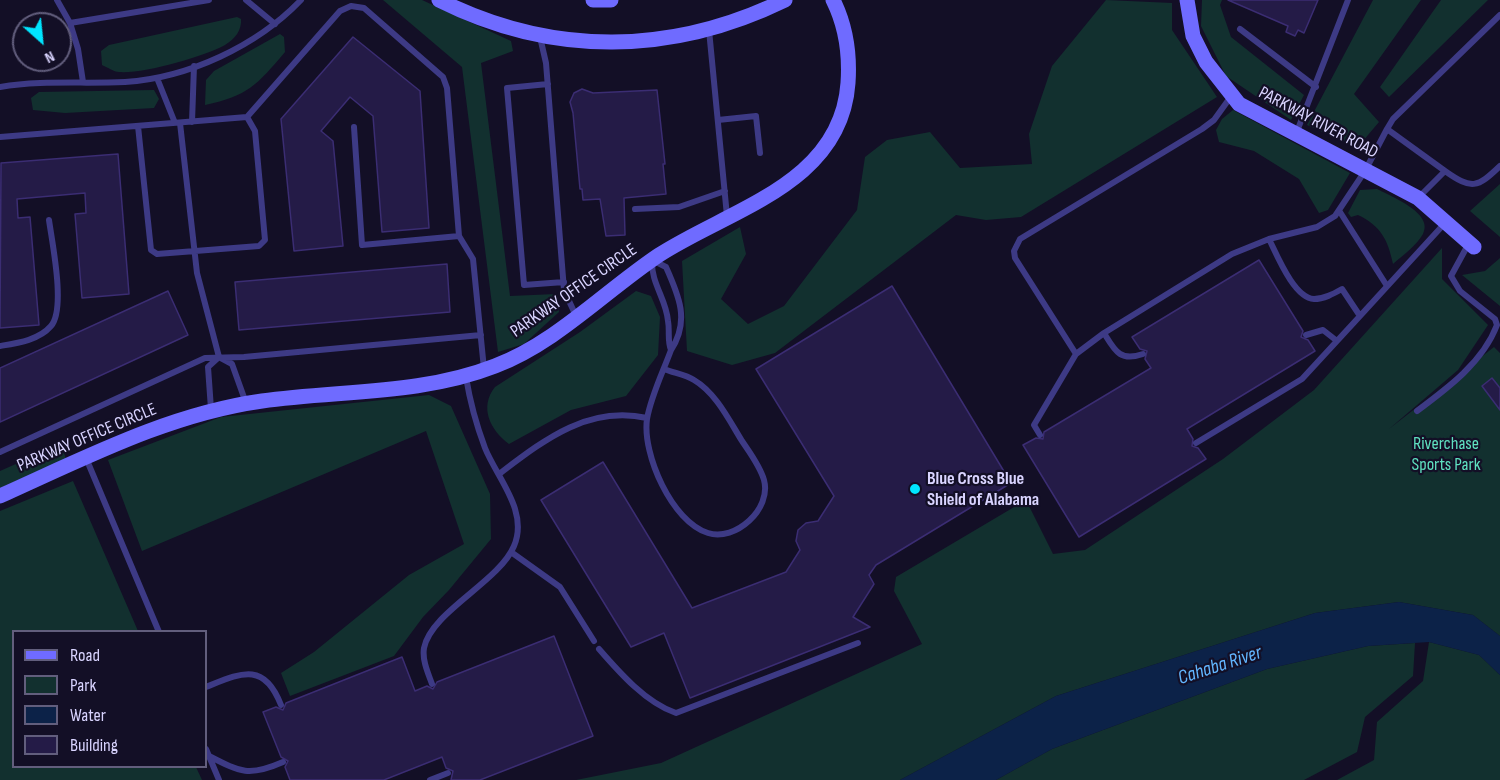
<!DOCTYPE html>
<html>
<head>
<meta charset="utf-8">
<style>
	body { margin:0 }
	#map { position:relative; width:1500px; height:780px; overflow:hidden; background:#130f26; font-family:"Sofia Sans Condensed",sans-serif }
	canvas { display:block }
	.legend { position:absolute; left:12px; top:630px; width:195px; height:138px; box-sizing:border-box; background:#130f26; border:2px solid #625e7d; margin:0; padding:8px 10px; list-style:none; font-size:18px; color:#d9d4ff }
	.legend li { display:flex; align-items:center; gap:12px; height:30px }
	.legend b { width:30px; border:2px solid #625e7d }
	.north { position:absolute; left:12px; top:12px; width:60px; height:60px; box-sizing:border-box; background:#130f26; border:2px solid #625e7d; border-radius:50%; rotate:153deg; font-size:16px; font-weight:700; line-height:24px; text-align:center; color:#d9d4ff }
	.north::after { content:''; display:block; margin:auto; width:21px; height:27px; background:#00e5ff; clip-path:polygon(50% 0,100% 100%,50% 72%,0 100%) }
</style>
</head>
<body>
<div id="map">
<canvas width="1500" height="780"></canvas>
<ul class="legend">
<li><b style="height:8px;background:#6f6bff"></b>Road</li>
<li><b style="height:16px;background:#12302f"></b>Park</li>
<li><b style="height:16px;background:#0c2248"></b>Water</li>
<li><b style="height:16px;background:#241b47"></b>Building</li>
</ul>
<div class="north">N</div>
</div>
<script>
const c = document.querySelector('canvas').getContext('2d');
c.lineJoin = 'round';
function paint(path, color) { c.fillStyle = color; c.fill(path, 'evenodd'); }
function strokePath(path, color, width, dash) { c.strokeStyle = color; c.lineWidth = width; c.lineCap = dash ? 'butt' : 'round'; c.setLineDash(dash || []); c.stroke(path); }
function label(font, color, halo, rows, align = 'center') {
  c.font = font + ' "Sofia Sans Condensed",sans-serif'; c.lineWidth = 4.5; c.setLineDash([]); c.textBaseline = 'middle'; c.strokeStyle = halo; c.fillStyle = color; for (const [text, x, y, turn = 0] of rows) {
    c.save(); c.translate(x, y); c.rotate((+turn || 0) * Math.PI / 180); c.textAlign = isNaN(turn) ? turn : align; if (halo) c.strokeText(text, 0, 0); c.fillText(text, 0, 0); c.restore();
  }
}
const green = new Path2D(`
	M383 0H422L511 41 513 51 481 63 510 296 556 294 559 312 524 344 498 352 462 67Z
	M1106 0 1172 3V30L1217 97 1021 217 986 220 956 215 775 353 732 365 687 351 682 261 740 227 746 254 721 299 748 324 784 306 857 210 865 157 887 140 930 132 960 168 1032 164 1029 134 1052 66Z
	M1202 0H1222L1220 5 1231 37 1304 95 1291 120 1226 76 1201 26Z
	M1373 0H1421L1354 94 1379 122 1357 148 1307 125Z
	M1441 0H1488L1389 97 1380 87Z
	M237 17 241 19C242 30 235 39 225 45 203 57 143 74 119 72 114 72 107 67 102 65L101 51 109 45Z
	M280 34 284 37 285 52C257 85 248 96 205 105L206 80 214 71Z
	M154 90 159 99 154 108 65 113 33 110 31 98 39 92Z
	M1233 110 1350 173 1328 210 1319 213 1299 179 1254 151 1219 142 1216 130 1222 119Z
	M1500 184V237L1470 211Z
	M1377 189C1392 197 1434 213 1423 234 1417 245 1402 256 1393 264 1388 240 1381 226 1358 215L1351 217 1348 213 1360 190Z
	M1442 248V279L1488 325 1458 370 1389 429 1494 347 1500 353V636L1473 615 1399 602 1315 613 1056 696 900 780H576L661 763 922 644 894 591 896 577 1026 500 1053 554 1085 550 1223 459 1314 390Z
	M1500 258V306L1462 275 1485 271Z
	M636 291 651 296 660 317 658 355 626 396 571 410 509 444C490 430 479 407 495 387L580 332Z
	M429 395 451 406 490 494 491 539 449 590 423 617 394 656 290 696 281 673 314 652 409 575 464 544 426 431 142 551 108 460 221 417Z
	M61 444 66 459 0 488V471Z
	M73 481 138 631 14 632V766L196 767 202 780H0V511Z
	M1429 642 1479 655 1500 675V780H1337L1374 760 1377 722 1423 681Z
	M1415 643 1413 676 1365 717 1357 752 1304 780H996L1052 749 1267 669 1368 646Z`);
const water = new Path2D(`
	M1399 602 1473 615 1500 636V675L1479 655 1429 642 1368 646 1267 669 1052 749 996 780H900L1056 696 1315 613Z`);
const building = new Path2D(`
	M1228 0H1318L1304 33 1298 30 1295 36 1286 32 1288 26Z
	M353 37 420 91 429 228 382 232 373 116 350 97 321 131 333 141 343 246 294 251 281 119Z
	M582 89 593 93 657 90 665 164H663L666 194 624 198 625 235 606 236 600 199 583 200 582 189H580L573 113 570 102 574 93Z
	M118 154 129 294 82 298 75 214 86 213 85 193 17 199 18 218 30 217 39 325 0 328 1 163Z
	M1259 260 1303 331 1301 337 1308 340 1315 351 1187 429 1193 439 1192 446 1198 448 1206 459 1079 537 1023 445 1036 438 1043 439 1044 432 1151 368 1145 359 1147 351 1140 349 1132 337Z
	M447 264 450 312 239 330 235 282Z
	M892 286 1011 483 876 565 869 575 874 584 853 617 870 627 690 698 664 633 631 647 541 500 603 462 692 608 786 572 800 550 796 541 798 530 806 523 818 521 834 496 756 369Z
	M168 291 188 335 0 422V368Z
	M1492 378 1500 388V410L1482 386Z
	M554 636 593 736 480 780H451L453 771 446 768 442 757 384 780H290L285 767 288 761 281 757 263 712 276 707 283 710 286 703 402 657 415 691 427 686 433 689 437 682Z`);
const lane = new Path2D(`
	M57 0 70 23
	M246 0 275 24
	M1240 29 1316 87
	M709 30 727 216
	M540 37 546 63 564 290 576 316
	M157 78 175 123
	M83 82 78 49 70 23 209 0
	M548 84 507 88 524 285 564 282
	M0 87C41 80 83 84 125 82 188 78 257 46 301 0
	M718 120 756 116 760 153
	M192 122 194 66
	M180 123 197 273 219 357
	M138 126 151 250 157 254 259 246 265 240 255 131 247 117
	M354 127 362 245 459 236
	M1387 129 1393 119 1500 15
	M1296 134 1348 0
	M0 137 247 117 340 11 351 6 364 8 443 77 447 88 459 236 473 259 484 369
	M1445 171C1472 190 1477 188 1500 166
	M635 209 679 207 725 191
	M1340 212 1387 286
	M1269 239C1277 255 1294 298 1314 299 1324 299 1333 294 1342 289L1360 316 1445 223
	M652 260 666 267C679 296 690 321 671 350 667 340 670 331 668 321 666 298 651 284 652 260Z
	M1104 333C1115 351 1120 362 1143 354
	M1306 335 1323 330 1337 341
	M0 346C18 343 39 340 51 326 66 309 52 242 49 220
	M1076 354 1015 258 1014 251 1020 239 1202 129 1214 120 1232 95
	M664 369C674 373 686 375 694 380 716 393 729 420 742 441 750 453 760 466 764 480 772 509 735 542 708 533 672 522 642 454 647 419 651 396 663 372 671 350
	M211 409 208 367 219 357 232 364 246 403
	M1417 411C1448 388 1483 362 1497 325L1495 319 1460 291 1451 276 1469 243
	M1040 435 1034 425 1076 354 1104 333 1232 254 1269 239 1317 227 1335 216 1365 171 1387 129 1445 171 1418 198
	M1196 443 1302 379 1360 316
	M0 452 205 358 244 357 481 335
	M86 458 159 632
	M499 474C544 440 588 405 647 418
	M511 552 560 587 594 641
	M599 649C619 672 646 703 676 713L858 643
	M432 684C428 673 422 660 424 648 431 612 499 582 514 546 529 511 497 478 485 448 476 424 470 402 466 377
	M206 687C241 673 264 661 281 705
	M206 749 219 780
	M209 756C240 772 249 777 283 762
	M430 780 448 773`);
const secondary = new Path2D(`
	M439 0C553 57 672 55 785 0
	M593 0H611
	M1187 0 1193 36 1206 62 1239 104 1418 198 1474 247
	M0 496C85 458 169 414 262 401 339 390 421 395 495 366 556 343 605 291 659 255 730 209 841 184 848 83 850 54 846 26 833 0`);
const markers = [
	[915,489,6,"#00e5ff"]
];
const streetNames = [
	["PARKWAY RIVER ROAD",1318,123,28],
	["PARKWAY OFFICE CIRCLE",574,291,-35],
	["PARKWAY OFFICE CIRCLE",87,438,-23]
];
const parkNames = [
	["Riverchase",1446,444],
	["Sports Park",1446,465]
];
const poiNames = [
	["Blue Cross Blue",927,479],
	["Shield of Alabama",927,500]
];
const waterNames = [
	["Cahaba River",1220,666,-18]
];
paint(green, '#12302f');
paint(water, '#0c2248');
paint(building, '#241b47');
strokePath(building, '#3b2d73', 1.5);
strokePath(lane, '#3d3a85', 6);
strokePath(secondary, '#6f6bff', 15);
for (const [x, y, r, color] of markers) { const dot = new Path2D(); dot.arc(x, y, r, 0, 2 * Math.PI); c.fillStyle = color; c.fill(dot); strokePath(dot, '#130f26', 2); }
label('18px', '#d9d4ff', '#130f26', streetNames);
label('18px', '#5fe0c0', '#130f26', parkNames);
label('bold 18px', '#d9d4ff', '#130f26', poiNames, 'left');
label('italic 20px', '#62b6ff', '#130f26', waterNames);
</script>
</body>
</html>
